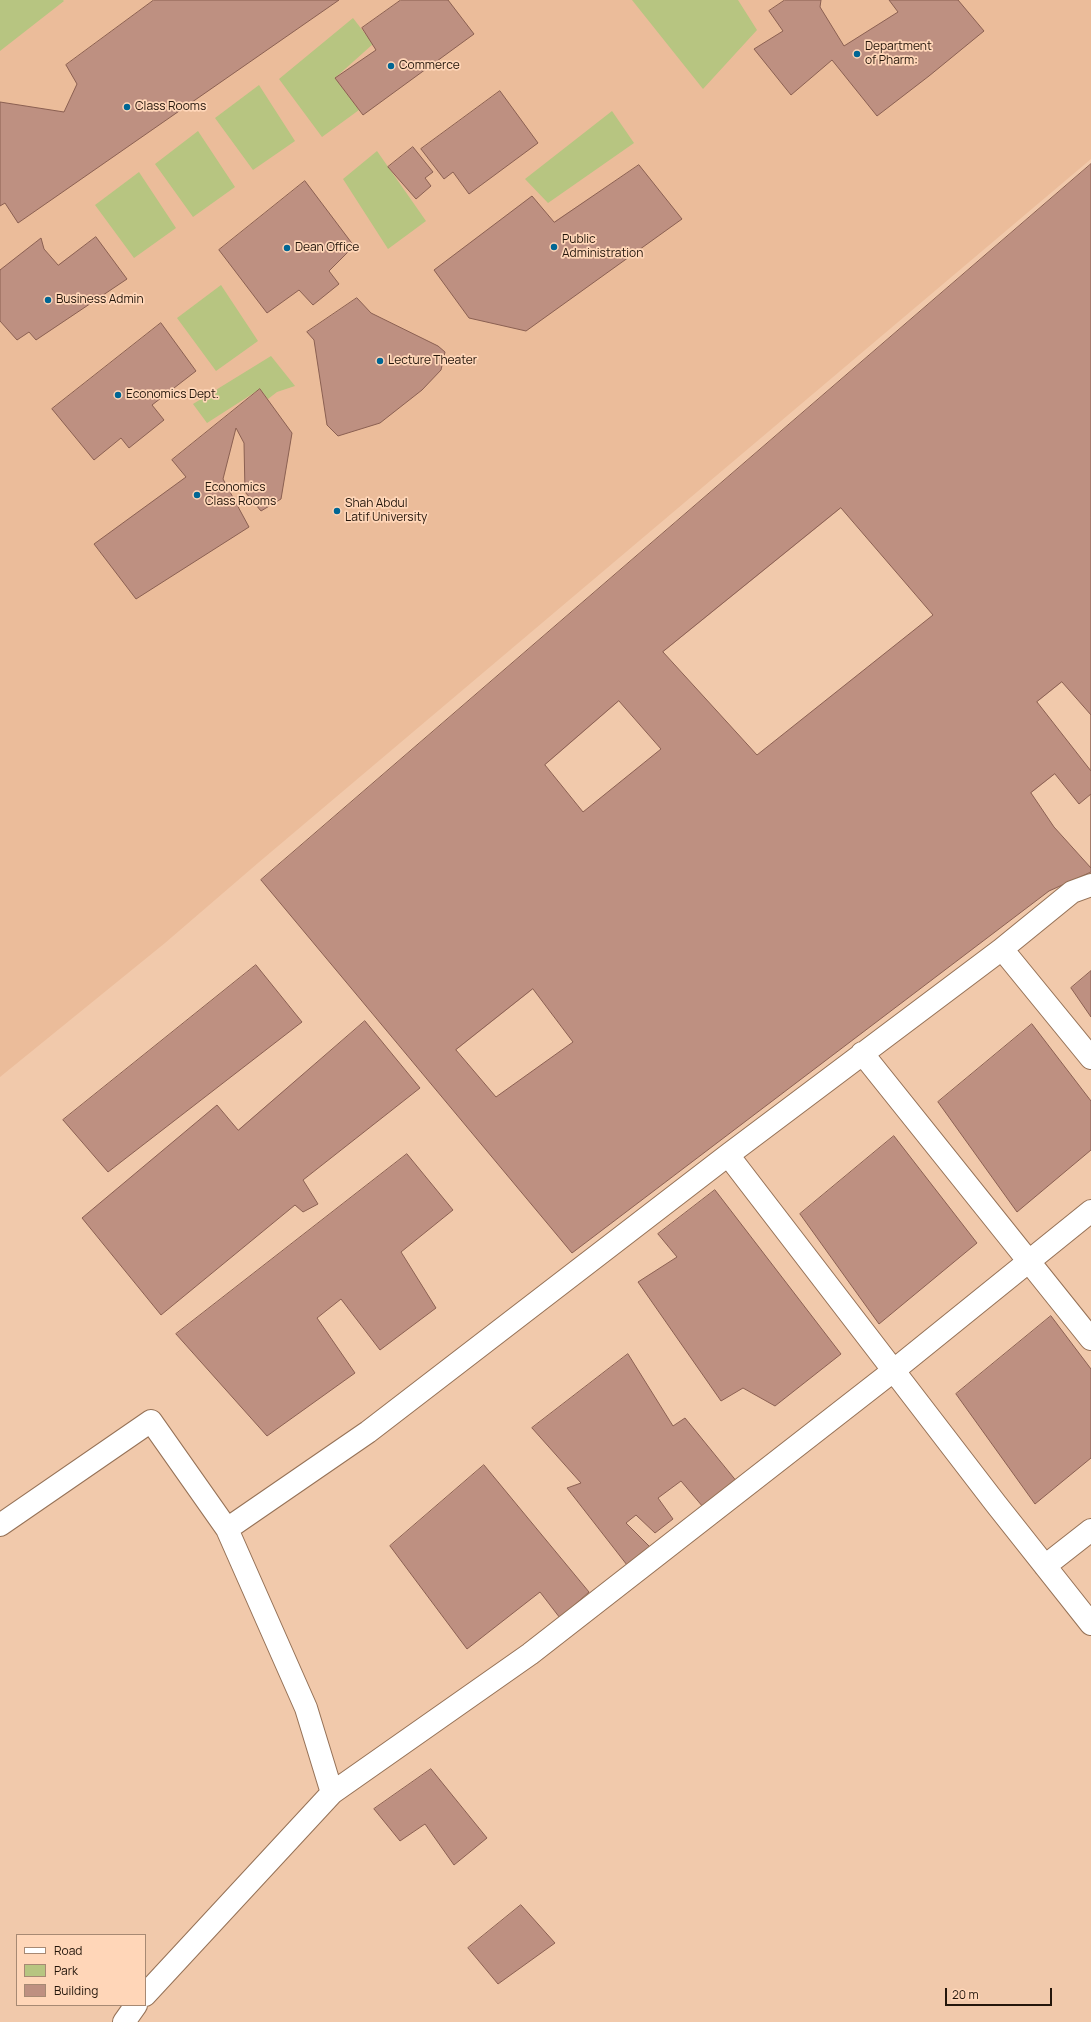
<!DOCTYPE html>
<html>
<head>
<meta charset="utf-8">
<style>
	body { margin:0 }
	#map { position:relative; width:1091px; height:2022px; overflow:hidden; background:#f1c9ab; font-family:Manrope,sans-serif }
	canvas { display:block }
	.legend { position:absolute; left:16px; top:1934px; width:130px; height:72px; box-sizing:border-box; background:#ffd6b8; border:1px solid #a78973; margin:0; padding:5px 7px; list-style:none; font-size:12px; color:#24160b }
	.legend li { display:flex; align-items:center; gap:8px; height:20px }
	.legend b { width:20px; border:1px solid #a78973 }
	.scale { position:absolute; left:945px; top:1988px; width:107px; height:18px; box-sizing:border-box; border:2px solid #24160b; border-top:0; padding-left:5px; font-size:12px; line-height:14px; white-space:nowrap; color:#24160b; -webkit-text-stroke:3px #ffd6b8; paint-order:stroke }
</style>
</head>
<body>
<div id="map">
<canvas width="1091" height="2022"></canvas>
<ul class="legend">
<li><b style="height:5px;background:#fff"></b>Road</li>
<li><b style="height:11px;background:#b7c581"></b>Park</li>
<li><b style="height:11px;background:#be9081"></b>Building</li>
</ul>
<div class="scale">20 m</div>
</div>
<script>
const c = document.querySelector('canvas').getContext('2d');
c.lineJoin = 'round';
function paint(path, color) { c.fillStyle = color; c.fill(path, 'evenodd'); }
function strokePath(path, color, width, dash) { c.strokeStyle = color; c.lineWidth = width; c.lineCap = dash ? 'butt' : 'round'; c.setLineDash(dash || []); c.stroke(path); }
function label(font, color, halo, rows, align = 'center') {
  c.font = font + ' Manrope,sans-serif'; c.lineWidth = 3.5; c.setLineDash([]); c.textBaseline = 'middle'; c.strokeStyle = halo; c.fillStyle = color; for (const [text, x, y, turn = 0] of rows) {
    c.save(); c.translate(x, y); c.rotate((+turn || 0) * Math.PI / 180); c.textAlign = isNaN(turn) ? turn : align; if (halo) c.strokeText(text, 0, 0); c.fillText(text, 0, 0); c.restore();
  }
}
const built = new Path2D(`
	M0 0H1091V159L258 863 165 943 0 1077Z`);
const green = new Path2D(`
	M0 0H63L64 1 0 51Z
	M632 0H738L757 30 703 89Z
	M353 18 373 44 335 78 359 110 322 137 279 79Z
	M259 85 295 141 253 170 215 118Z
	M612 111 634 143 548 203 525 179Z
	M198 131 235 187 193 217 155 164Z
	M377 151 426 221 388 249 343 179Z
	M139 172 176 228 134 258 95 205Z
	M221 285 258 341 216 371 177 318Z
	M271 356 295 386 277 392 268 399 260 389 207 423 193 404Z`);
const building = new Path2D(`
	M154 0H339L18 223 5 203 0 206V102L64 112 77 84 66 65Z
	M401 0H448L474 34 363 115 335 78 376 50 362 28Z
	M785 0H821L820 7 844 46 898 12 889 0H958L984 31 929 76 877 116 832 60 791 95 754 49 783 31 769 11Z
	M500 91 538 143 469 194 453 172 444 179 421 149Z
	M413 147 433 172 425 178 431 186 416 199 388 167Z
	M1091 164V872L1049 891 572 1253 261 880Z
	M639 165 682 219 526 331 469 318 434 270 532 196 554 222Z
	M305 181 354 246 329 271 339 284 313 305 299 290 267 313 219 250Z
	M96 237 127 279 36 340 29 332 17 340 0 321V270L41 238 44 249 58 265Z
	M357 298 371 313 438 346 445 352 441 370 422 390 380 423 338 436 327 425 314 340 307 332Z
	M161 323 196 371 152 405 164 420 129 448 121 438 94 460 52 409Z
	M260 389 292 433 281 499 261 511 245 492 244 443 236 428 223 479 249 527 136 599 94 544 186 477 172 460Z
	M841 508 933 615 757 755 663 652Z
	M1062 682 1091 715V771L1037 702Z
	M619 701 661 749 583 812 545 765Z
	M1055 774 1079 804 1091 794V868L1054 827 1031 793Z
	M256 965 302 1022 108 1172 63 1120Z
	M1091 971V1017L1071 988Z
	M533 989 573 1042 496 1097 456 1050Z
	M365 1021 420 1088 303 1180 318 1204 303 1212 295 1205 161 1315 82 1218 217 1105 238 1130Z
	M1032 1024 1091 1101V1150L1017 1212 938 1102Z
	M894 1136 977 1243 879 1324 800 1214Z
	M407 1154 453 1210 401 1252 436 1308 380 1350 341 1299 317 1318 355 1373 267 1436 176 1334Z
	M715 1190 841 1354 775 1406 743 1388 721 1401 638 1282 677 1257 658 1234Z
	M1051 1316 1091 1369V1458L1035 1504 956 1394Z
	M628 1354 673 1426 685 1418 742 1488 709 1514 681 1481 658 1498 673 1519 655 1533 636 1515 626 1523 651 1548 627 1565 567 1488 581 1483 532 1428Z
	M484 1465 589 1592 560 1618 540 1592 467 1649 390 1546Z
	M431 1769 487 1838 454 1865 425 1824 400 1841 374 1809Z
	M521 1905 555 1943 498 1984 468 1948Z`);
const minor = new Path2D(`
	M1002 949 1091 1058
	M862 1053 1091 1339
	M728 1155 996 1504 1091 1624
	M0 1525 151 1421 227 1529 306 1708 332 1793 530 1654 893 1371 1091 1211
	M227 1529 368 1432 728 1155 1002 949 1072 892 1091 885
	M1045 1566 1091 1530
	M145 1995 332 1793
	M124 2022 136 2005`);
const markers = [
	[857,54,4,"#006694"],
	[391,66,4,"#006694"],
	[127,107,4,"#006694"],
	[554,247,4,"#006694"],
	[287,248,4,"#006694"],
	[48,300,4,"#006694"],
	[380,361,4,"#006694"],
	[118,395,4,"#006694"],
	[197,495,4,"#006694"],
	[337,511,4,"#006694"]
];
const poiNames = [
	["Department",865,47],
	["of Pharm:",865,61],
	["Commerce",399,66],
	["Class Rooms",135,107],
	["Public",562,240],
	["Administration",562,254],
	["Dean Office",295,248],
	["Business Admin",56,300],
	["Lecture Theater",388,361],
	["Economics Dept.",126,395],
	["Economics",205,488],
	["Class Rooms",205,502],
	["Shah Abdul",345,504],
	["Latif University",345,518]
];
paint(built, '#ebbc9a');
paint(green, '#b7c581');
paint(building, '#be9081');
strokePath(building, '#8b6052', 1);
strokePath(minor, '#957156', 24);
strokePath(minor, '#fff', 22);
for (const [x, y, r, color] of markers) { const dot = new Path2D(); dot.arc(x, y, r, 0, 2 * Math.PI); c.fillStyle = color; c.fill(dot); strokePath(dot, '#ffd6b8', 1.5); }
label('12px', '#24160b', '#ffd6b8', poiNames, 'left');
</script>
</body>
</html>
